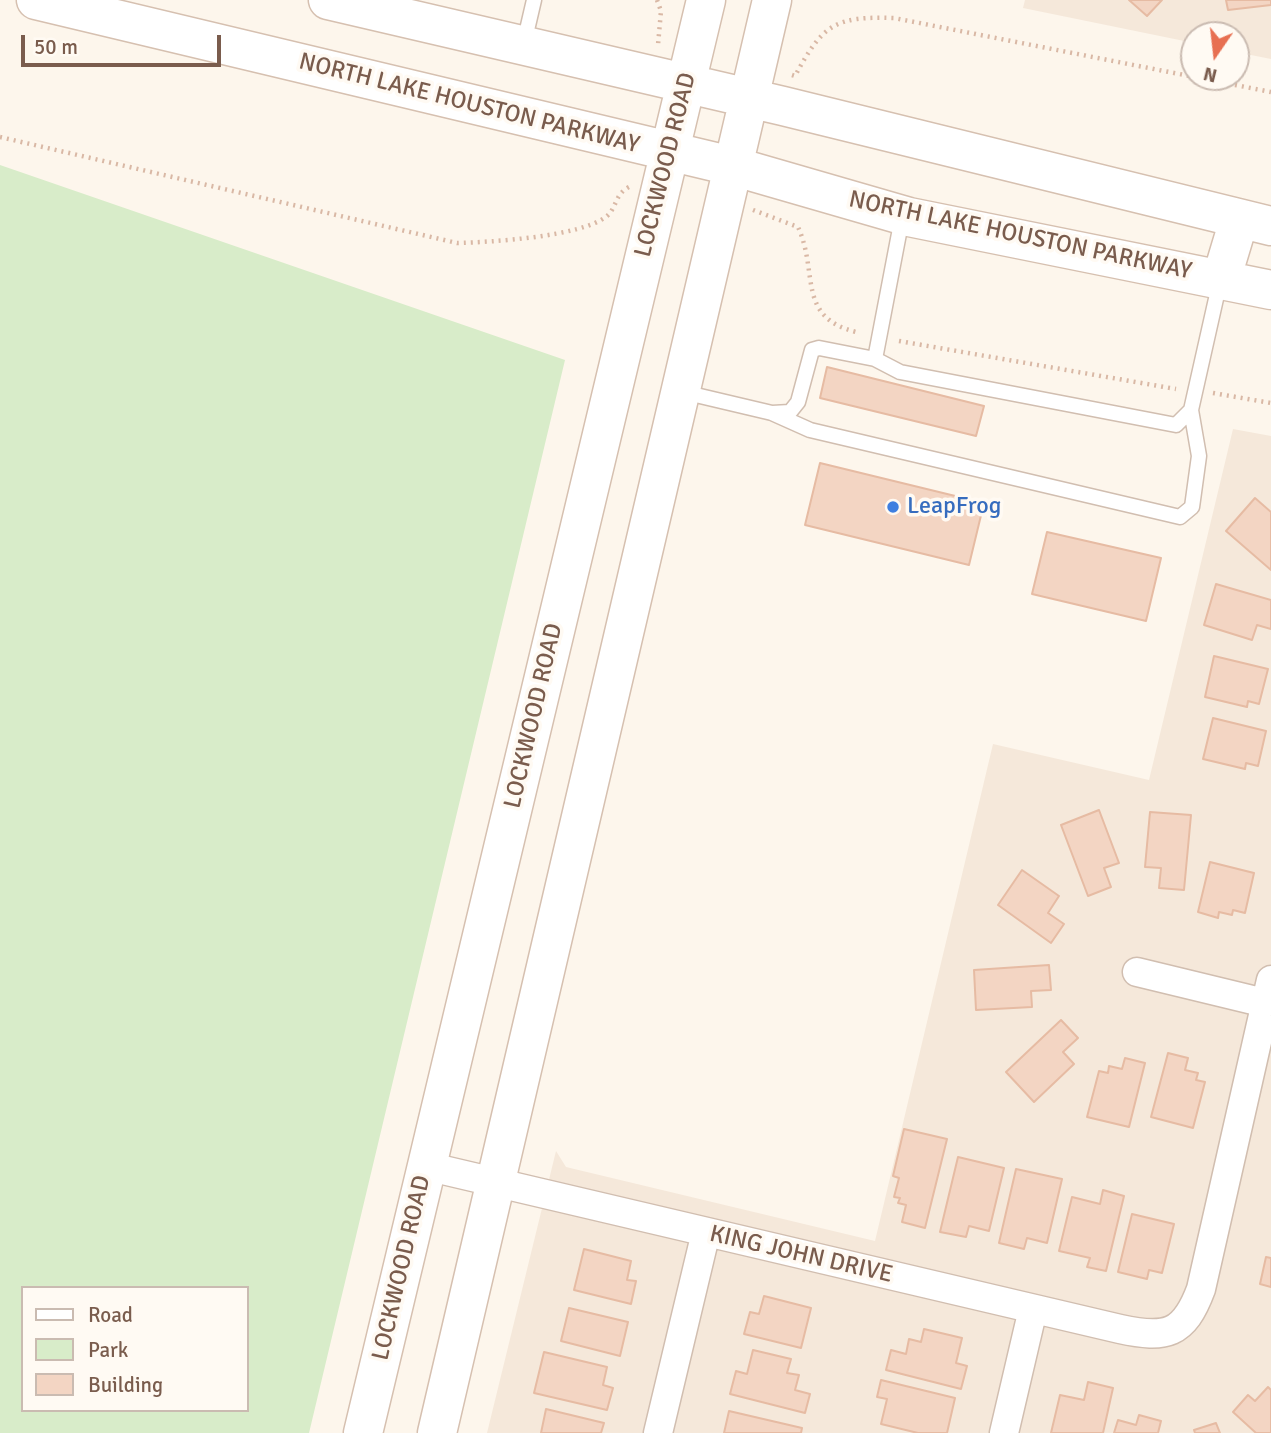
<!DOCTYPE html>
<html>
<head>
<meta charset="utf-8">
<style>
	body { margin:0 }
	#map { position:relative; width:1271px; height:1433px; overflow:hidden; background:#fdf6ec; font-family:Signika,sans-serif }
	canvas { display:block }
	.legend { position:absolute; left:21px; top:1286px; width:228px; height:126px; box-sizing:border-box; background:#fffaf3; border:2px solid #cabbb1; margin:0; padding:9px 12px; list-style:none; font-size:21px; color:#7a5c4d }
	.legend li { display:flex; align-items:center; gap:14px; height:35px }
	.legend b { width:35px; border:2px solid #cabbb1 }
	.north { position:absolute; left:1180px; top:21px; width:70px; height:70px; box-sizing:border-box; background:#fffaf3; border:2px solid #cabbb1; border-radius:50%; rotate:194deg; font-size:19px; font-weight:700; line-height:28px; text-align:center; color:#7a5c4d }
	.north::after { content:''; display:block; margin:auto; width:24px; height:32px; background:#e76f51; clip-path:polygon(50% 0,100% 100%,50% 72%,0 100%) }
	.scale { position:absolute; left:21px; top:35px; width:200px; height:32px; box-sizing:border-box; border:4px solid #7a5c4d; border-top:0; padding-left:9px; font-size:21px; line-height:24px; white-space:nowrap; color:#7a5c4d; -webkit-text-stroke:5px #fffaf3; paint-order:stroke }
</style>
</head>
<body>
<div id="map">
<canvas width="1271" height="1433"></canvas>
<ul class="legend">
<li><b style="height:9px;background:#fff"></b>Road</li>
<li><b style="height:19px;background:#d8ecc9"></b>Park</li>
<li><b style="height:19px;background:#f3d5c3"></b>Building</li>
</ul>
<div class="north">N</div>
<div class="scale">50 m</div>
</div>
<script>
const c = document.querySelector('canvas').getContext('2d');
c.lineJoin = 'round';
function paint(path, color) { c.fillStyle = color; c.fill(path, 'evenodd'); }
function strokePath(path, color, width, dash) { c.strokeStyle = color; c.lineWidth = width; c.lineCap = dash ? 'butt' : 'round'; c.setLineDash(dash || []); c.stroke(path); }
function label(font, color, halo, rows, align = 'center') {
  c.font = font + ' Signika,sans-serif'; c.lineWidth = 7; c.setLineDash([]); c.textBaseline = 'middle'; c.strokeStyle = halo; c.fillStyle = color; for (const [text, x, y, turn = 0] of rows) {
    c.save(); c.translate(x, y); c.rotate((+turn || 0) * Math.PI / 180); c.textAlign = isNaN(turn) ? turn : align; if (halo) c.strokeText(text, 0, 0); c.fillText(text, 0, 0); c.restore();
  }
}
const residential = new Path2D(`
	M1025 0H1271V59L1236 52V35H1194V43L1023 8Z
	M1233 429 1271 436V1433H487L556 1151 566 1167 875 1241 993 744 1149 780Z`);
const green = new Path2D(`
	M0 165 565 360 309 1433H0ZM23 1288H247V1410H23Z`);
const building = new Path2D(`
	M1129 0H1162L1147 16Z
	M1226 0H1271V5L1228 10Z
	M827 367 984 406 976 436 820 398Z
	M820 463 984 503 969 565 805 525Z
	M1255 498 1271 512V570L1226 531Z
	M1047 532 1161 558 1146 621 1032 594Z
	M1216 584 1271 600V629L1257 625 1252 640 1204 625Z
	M1214 656 1268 669 1259 704 1248 701 1247 707 1205 697Z
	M1213 718 1266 731 1258 766 1246 763 1245 769 1203 759Z
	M1099 810 1119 863 1104 868 1111 887 1088 896 1061 825Z
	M1150 812 1191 815 1184 890 1159 888 1161 868 1145 867Z
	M1210 862 1254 873 1245 913 1233 910 1232 915 1219 912 1218 918 1198 912Z
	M1022 870 1059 896 1048 913 1064 924 1051 943 998 905Z
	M1049 965 1051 990 1031 991 1032 1007 976 1010 974 970Z
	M1061 1020 1078 1038 1063 1052 1074 1064 1034 1102 1006 1072Z
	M1168 1053 1188 1058 1185 1070 1198 1073 1196 1080 1205 1082 1193 1128 1151 1117Z
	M1125 1058 1145 1063 1129 1127 1087 1117 1099 1071 1108 1073 1109 1066 1122 1069Z
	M904 1129 947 1139 925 1228 902 1222 906 1205 898 1203 900 1198 894 1197 899 1178 893 1176Z
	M958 1157 1004 1168 989 1231 969 1226 966 1237 940 1232Z
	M1016 1169 1062 1179 1047 1243 1027 1238 1024 1249 999 1243Z
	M1103 1190 1124 1196 1106 1271 1087 1267 1090 1258 1059 1251 1072 1197 1100 1204Z
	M1132 1214 1174 1224 1162 1273 1149 1270 1147 1279 1118 1272Z
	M584 1249 631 1261 627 1280 636 1281 631 1304 574 1290Z
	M1266 1257 1271 1258V1287L1260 1284Z
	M764 1296 811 1308 801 1348 744 1334 750 1312 759 1314Z
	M569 1308 628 1322 620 1356 561 1341Z
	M924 1329 962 1338 956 1363 967 1366 961 1389 886 1370 891 1350 906 1354 909 1339 921 1342Z
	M753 1350 791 1359 787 1373 799 1375 795 1390 810 1394 805 1413 730 1394 736 1371 747 1374Z
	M544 1352 607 1367 603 1385 613 1388 607 1410 534 1393Z
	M881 1380 955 1398 947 1433H918L881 1424 887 1399 877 1397Z
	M1088 1382 1113 1388 1103 1433H1051L1060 1395 1084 1400Z
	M1268 1387 1271 1390V1433H1256L1233 1412 1248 1395 1255 1401Z
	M546 1409 604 1423 601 1433H541Z
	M729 1411 802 1428 801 1433H724Z
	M1139 1415 1161 1421 1158 1433H1114L1118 1420 1136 1425Z
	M1216 1423 1220 1433H1195L1194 1430Z`);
const path = new Path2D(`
	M657 0 661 11 658 45
	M792 75 795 76C823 24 835 16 894 18L1271 92
	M0 137 457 243C491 242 581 237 607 216 617 207 615 194 629 187
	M753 210 798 227C819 273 796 317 856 332
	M899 341 1176 389
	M1213 393 1271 403`);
const service = new Path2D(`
	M524 43 534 0
	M902 218 875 359 900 372 1176 425 1191 410 1220 281
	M683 392 772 413 790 412 798 402 812 350 819 348 875 359
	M772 413 810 430 1180 517 1192 507 1199 456 1191 410`);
const minor = new Path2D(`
	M1137 972 1265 1003
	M426 1166 1120 1329C1166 1339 1184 1335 1201 1289L1271 980
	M658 1433 706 1232
	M1004 1433 1033 1309`);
const secondary = new Path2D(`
	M36 0 736 167 909 217 1271 290
	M328 0 783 106 1271 226
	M1221 280 1239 220
	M363 1433 706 0
	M437 1433 772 0`);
const markers = [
	[893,507,7,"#3f7fe0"]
];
const streetNames = [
	["NORTH LAKE HOUSTON PARKWAY",469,104,14],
	["LOCKWOOD ROAD",666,165,-76],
	["NORTH LAKE HOUSTON PARKWAY",1020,236,12],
	["LOCKWOOD ROAD",534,716,-77],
	["KING JOHN DRIVE",801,1255,13],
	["LOCKWOOD ROAD",402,1268,-77]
];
const shopNames = [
	["LeapFrog",907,507]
];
paint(residential, '#f5e8da');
paint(green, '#d8ecc9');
paint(building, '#f3d5c3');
strokePath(building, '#e6bba3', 2);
strokePath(service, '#d1beb0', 17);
strokePath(minor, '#d1beb0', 31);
strokePath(secondary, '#d6c0b0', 41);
strokePath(path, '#d9b8a5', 4.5, [2, 5]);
strokePath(service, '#fff', 14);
strokePath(minor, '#fff', 28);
strokePath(secondary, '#fff', 38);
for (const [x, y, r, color] of markers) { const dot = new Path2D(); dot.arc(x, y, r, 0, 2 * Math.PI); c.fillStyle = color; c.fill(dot); strokePath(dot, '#fffaf3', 2.5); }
label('24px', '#7a5c4d', '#fffaf3', streetNames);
label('24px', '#366cbe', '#fffaf3', shopNames, 'left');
</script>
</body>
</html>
